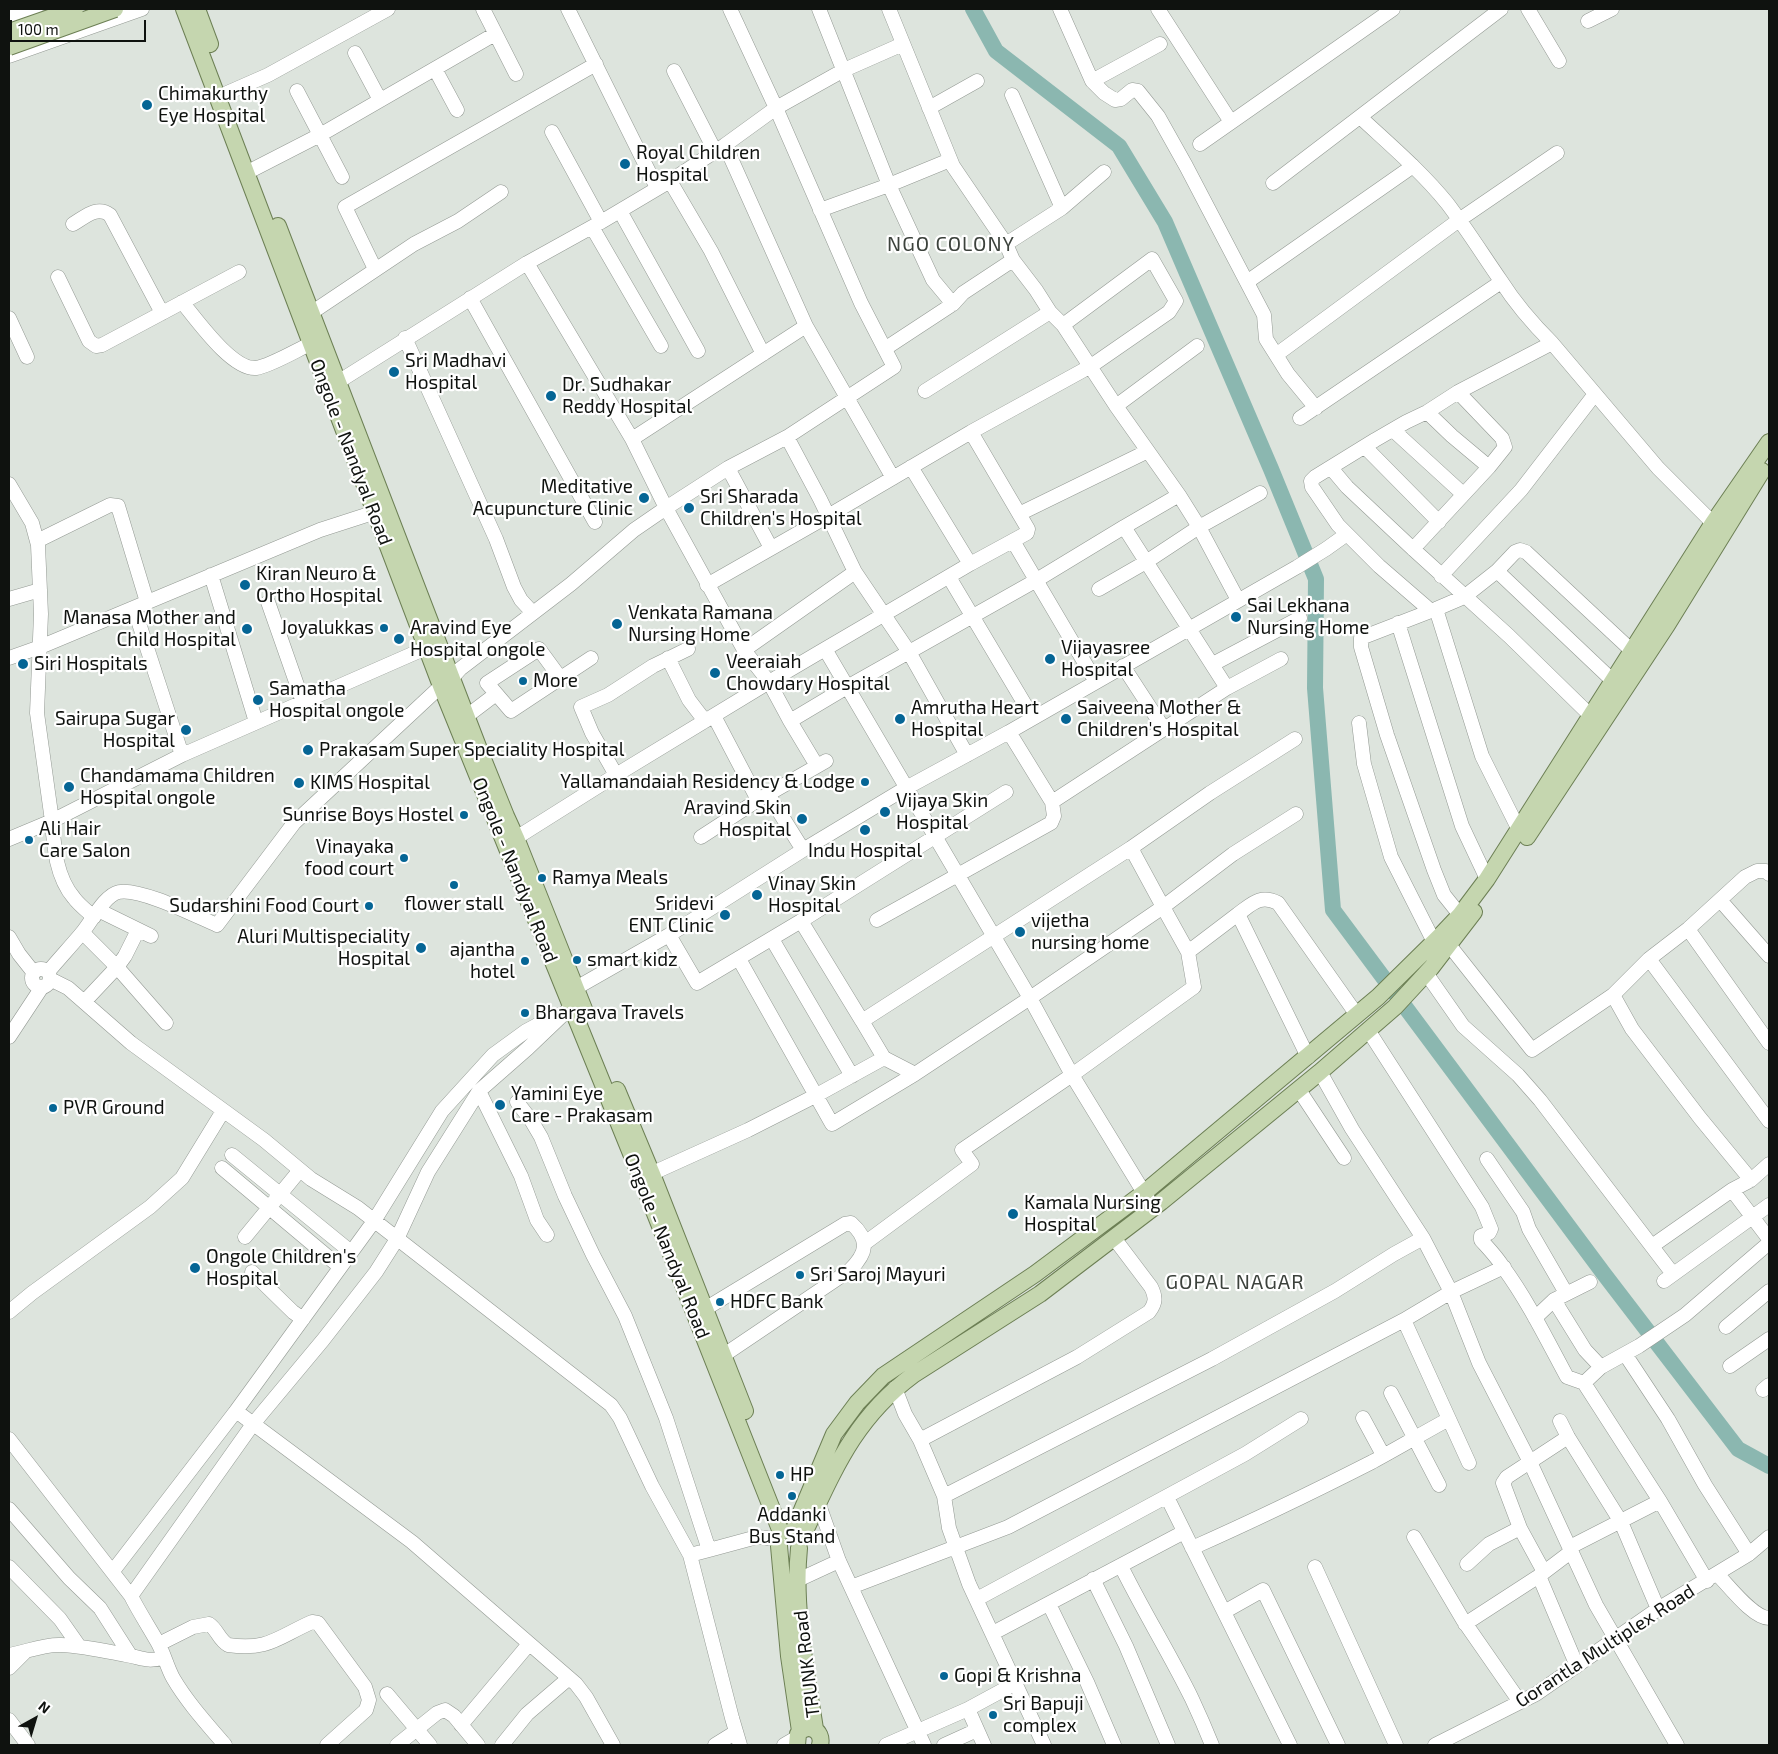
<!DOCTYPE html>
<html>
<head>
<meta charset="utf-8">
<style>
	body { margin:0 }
	#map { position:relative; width:1778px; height:1754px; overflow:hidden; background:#dde4dd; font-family:"Exo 2",sans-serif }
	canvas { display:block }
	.frame { position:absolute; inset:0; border:10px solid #0f120f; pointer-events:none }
	.north { position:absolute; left:10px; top:1694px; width:50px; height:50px; -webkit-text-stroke:4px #fff; paint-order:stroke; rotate:39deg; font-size:14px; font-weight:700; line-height:20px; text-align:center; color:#0f120f }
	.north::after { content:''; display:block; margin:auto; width:18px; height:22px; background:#0f120f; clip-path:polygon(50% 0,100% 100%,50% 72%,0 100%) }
	.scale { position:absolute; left:10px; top:20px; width:136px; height:22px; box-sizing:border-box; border:2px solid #0f120f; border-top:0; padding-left:6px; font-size:15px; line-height:18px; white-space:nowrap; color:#0f120f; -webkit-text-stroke:4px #fff; paint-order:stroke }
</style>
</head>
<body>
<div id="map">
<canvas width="1778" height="1754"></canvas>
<div class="frame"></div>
<div class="north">N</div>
<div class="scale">100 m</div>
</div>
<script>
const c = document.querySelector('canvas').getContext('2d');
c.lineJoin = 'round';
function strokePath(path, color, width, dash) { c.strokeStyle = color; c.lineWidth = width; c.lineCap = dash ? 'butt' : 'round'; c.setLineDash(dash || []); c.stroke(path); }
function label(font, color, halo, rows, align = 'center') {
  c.font = font + ' "Exo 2",sans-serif'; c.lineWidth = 4.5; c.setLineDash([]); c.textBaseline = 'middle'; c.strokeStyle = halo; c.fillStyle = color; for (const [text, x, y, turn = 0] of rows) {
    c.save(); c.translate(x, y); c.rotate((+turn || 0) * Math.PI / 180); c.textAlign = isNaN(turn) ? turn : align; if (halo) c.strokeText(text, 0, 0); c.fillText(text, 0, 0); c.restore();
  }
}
const river = new Path2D(`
	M973 9 996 51 1119 146 1165 222 1271 469 1316 579 1315 688 1333 910 1604 1274 1738 1449 1769 1466`);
const minor = new Path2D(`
	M483 9 516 74
	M568 9 657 188
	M819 9 889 185 933 280 953 304
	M889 9 953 166 1006 244 1013 260 1036 290 1050 312 1063 325 1116 406 1179 495 1199 527 1238 600
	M1060 9 1092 81 1104 93 1115 100 1121 99 1132 90 1138 91 1158 116 1186 166 1264 315 1266 339 1288 374 1316 408
	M1158 9 1231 122
	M1528 9 1559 61
	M9 18 36 9
	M1588 21 1612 9
	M355 53 380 100
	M9 56 142 9
	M435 69 457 110
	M674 71 715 151
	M1092 81 1160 44
	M297 91 342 177
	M227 93 268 75 388 9
	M1012 95 1062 208
	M929 108 977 81
	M1360 117C1389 144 1421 171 1447 203 1466 228 1483 255 1501 281 1515 303 1533 324 1552 343L1658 468 1713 523
	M552 132 601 222
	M1200 144 1393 9
	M725 145 806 326 893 478
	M246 173 320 135 495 34
	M670 181 711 251 763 354
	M1273 183 1501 9
	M820 210 889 185 950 160
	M620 211 698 351
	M73 224C85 217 97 205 110 215L162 313
	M592 227 661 346
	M1006 244 1062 208 1104 172
	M527 263 632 439 666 508 744 650 769 682 825 649 1030 998 1072 1075 1149 1201
	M375 269 345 207 596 64
	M58 277 89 341 96 346 102 345 239 272
	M1247 282 1413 166
	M470 298 595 522
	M182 302C197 320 232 370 256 368 270 366 297 350 310 344
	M311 313 414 244 458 221 501 192
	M9 318 27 357
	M405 338 496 539 514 587 521 600 533 613
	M886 348 953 304 963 293 1013 260
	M1276 355 1459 220 1557 153
	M330 387 527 263 601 222 670 181 725 145 776 108 844 70 903 44
	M925 391 1050 312
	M1116 406 1197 346
	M1427 412 1452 436 1489 467
	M1300 418 1501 282
	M1393 430 1463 494
	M787 437 820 499 855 572 909 652 967 755
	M632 439 806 326
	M1365 447 1439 522
	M911 467 970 564
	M728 468 771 548
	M1331 468 1347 487 1413 549 1509 636 1591 716
	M9 484 32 523 38 545 41 614 37 713 52 821 9 839
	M1019 514 1148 451
	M1124 527 1179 495
	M37 541 110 505 118 506 147 602
	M1013 541 1096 682
	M1413 549 1489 467 1505 447 1502 438 1458 392
	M1497 571 1613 681
	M211 575 256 722
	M1441 576 1521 490 1595 394
	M949 577 1033 718
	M707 585 828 516 971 432 1091 366 1169 312 1176 301 1152 259 1063 325
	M1099 589 1146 562 1199 527 1260 493
	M9 599 40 590
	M268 602 303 702
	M134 608 182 755
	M1436 609 1482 756 1519 830
	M1431 611 1379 566 1338 525 1312 487 1311 481 1315 477 1375 440 1406 422 1427 412 1458 392 1552 343
	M1398 623 1462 826 1487 879
	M825 649 970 564 1027 533 1028 529 971 432
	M744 650 855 572
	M9 658 40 647 320 530 385 509
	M668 658 689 700 705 721
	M1213 664 1300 618
	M1123 666 1164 729 1227 688 1281 659
	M452 678 460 669 571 584 634 530 666 508 728 468 787 437 894 367 861 303 776 108 730 9
	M561 679 539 649 487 683 511 711 591 658
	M467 716 496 694
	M714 716 758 800
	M790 721 817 766
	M1359 723 1364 764 1391 857 1434 942
	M1009 732 1052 802 1164 729
	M616 775 592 733 581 707 608 695 653 666 688 649
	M768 794 803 850
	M701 837 758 800 826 761
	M516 838 616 775 769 682 790 721 847 687 1035 581 1124 527 1227 688
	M1720 900 1769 956
	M98 910 151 936
	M1238 914C1252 904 1260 894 1278 903L1357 1015
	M1460 915 1444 895 1434 870 1387 735 1361 647V638L1436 609 1464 597 1497 571 1515 552 1520 550 1526 552 1631 650
	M94 917C87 911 79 905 74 898 56 877 54 847 52 821L182 755 426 648
	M877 920 1051 823 1054 816 1052 802
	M801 921 1006 792
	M1688 929 1769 1043
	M83 933 117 967 166 1023
	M669 935 697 983 801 921 862 1021 1131 848 1210 793 1295 739
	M1442 936 1532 1050 1613 995 1649 959 1688 929 1745 877 1757 871H1766L1769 874
	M9 937 19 954 34 973
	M772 939 852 1076
	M1188 952 1163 907 1233 854 1296 814
	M739 959 832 1124 915 1074 1030 998 1163 907 1131 848
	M1649 959 1769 1121
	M32 978a9 9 0 1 1 18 0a9 9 0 1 1-18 0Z
	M48 972C59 959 70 947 81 934 91 923 104 895 119 892 141 888 196 916 217 925L294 823 441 686
	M1426 973 1463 1026 1518 1075 1540 1100 1673 1274
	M50 979 68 988 131 1043 264 1140 311 1179 358 1208 611 1405 620 1418 652 1486 690 1555 732 1718 740 1745
	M576 988 669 935 803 850 906 788 1009 732 1297 567 1326 549 1347 534
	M1613 995 1632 1029 1700 1118 1751 1180
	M85 1001 117 967 125 956 138 930
	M1368 1030 1482 1207 1491 1229 1489 1233 1481 1236V1240C1489 1249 1497 1257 1503 1267 1528 1301 1547 1340 1567 1377L1584 1383 1601 1367 1639 1346 1685 1315 1769 1243
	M9 1037 42 987
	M884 1058 915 1074
	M1320 1072 1352 1129 1423 1238 1451 1292 1479 1363 1530 1462 1596 1605 1677 1745
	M1299 1090 1344 1158
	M479 1091 521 1176 537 1220 547 1235
	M517 1102 531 1120 541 1137 565 1196 593 1255 625 1316 666 1418 709 1550 690 1555
	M232 1155 351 1252
	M1487 1159 1523 1212 1529 1229 1566 1293
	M222 1168 340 1267
	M644 1177 748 1130 815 1096 884 1058 862 1021
	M1732 1190 1769 1239
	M245 1237 300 1170
	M865 1243 972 1164 962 1150 1072 1075 1194 987 1188 952 1238 914 1308 1057
	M1652 1246 1732 1190 1751 1180 1769 1164
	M252 1272 293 1312 303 1319
	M1664 1281 1769 1205
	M1554 1300 1585 1350 1601 1367
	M705 1309 845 1224 851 1223C870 1240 867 1253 850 1270L724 1355
	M9 1312 32 1293 150 1207 182 1178 223 1111
	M1535 1318 1554 1300 1590 1282
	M1404 1320 1469 1463
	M1726 1327 1769 1291
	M1625 1354 1668 1419 1705 1485 1749 1554
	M1730 1366 1769 1339
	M1584 1383 1660 1501 1707 1581
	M895 1388 905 1414 920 1440 944 1496 949 1528 969 1584 1044 1745
	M1763 1390 1769 1385
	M1391 1393 1439 1485
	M236 1411 412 1542 576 1684 586 1697 613 1745
	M1363 1418 1383 1455
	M1560 1421 1568 1437 1621 1522 1658 1609
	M9 1439 131 1596C139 1612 149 1627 158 1643 164 1654 167 1667 173 1678 187 1702 207 1724 225 1745
	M920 1440 1077 1357 1149 1312C1156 1303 1156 1297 1151 1287L1114 1238
	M944 1496 1212 1359 1335 1291 1394 1254 1423 1238
	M1167 1497 1290 1745
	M818 1502 839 1561 924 1745
	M9 1509 69 1578 100 1608 130 1655
	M1414 1537 1463 1620 1520 1702
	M1570 1547 1660 1501
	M1192 1548C1253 1521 1313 1492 1372 1462 1398 1448 1423 1433 1449 1419
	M709 1550 757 1537 778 1539
	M1467 1564 1489 1544 1520 1528
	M1121 1566C1143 1611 1170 1654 1192 1699 1199 1714 1206 1730 1212 1745
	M9 1567 60 1619 79 1646
	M1315 1567 1396 1745
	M113 1571 236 1411 374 1221 442 1111 493 1055 526 1031 556 1015
	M1544 1572 1520 1528 1503 1483 1507 1477 1568 1437
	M1717 1574C1729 1586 1753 1618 1769 1618
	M1539 1576 1577 1666
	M1093 1579 1126 1646 1168 1745
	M798 1580 839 1561
	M851 1587 1008 1527 1404 1320 1451 1292 1504 1267
	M131 1596 253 1424 323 1340 376 1272 397 1239 428 1172 479 1091 528 1048 571 1007
	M977 1599 1245 1454 1301 1419
	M1049 1604 1087 1682 1114 1745
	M1224 1612 1263 1590 1338 1745
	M1465 1624 1539 1576 1572 1551
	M993 1633 1184 1532
	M159 1644 193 1627 209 1624C217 1629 219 1640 228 1645 268 1651 278 1637 312 1622L318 1623 365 1687 369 1700 366 1710 327 1745
	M9 1655C27 1652 43 1644 61 1645 83 1646 105 1651 126 1655 143 1658 145 1662 164 1658
	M9 1668 24 1653
	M387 1694 430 1745
	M968 1709 984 1745
	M9 1720 28 1745
	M461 1725 529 1644
	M397 1745 437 1713 445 1710 454 1716 478 1745
	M502 1745 527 1714 569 1678
	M715 1745 736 1732
	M784 1745 796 1738
	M886 1745 968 1709 1016 1683
	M944 1745 977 1730
	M1435 1745 1536 1694 1658 1609 1749 1554 1769 1537`);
const major = new Path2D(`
	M184 9 441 686 641 1178 781 1532
	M197 9 210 44
	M278 226 479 749 506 816 516 838 584 1009
	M1527 837 1667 625 1762 471
	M617 1090 652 1174 745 1411
	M794 1529 834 1434 857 1403 883 1376 1035 1274 1145 1192 1378 997 1441 935 1460 915 1487 879 1713 523 1769 442
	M805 1531C835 1468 855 1418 913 1375L1040 1294 1161 1202 1320 1072 1395 1007 1431 968 1474 912
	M779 1546 789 1656 800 1731
	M799 1548C793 1608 806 1670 815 1729
	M797 1745 798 1734C807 1722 824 1730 820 1745`);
const majorBridge = new Path2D(`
	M9 32 75 9
	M9 47 115 9`);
const markers = [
	[147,105,6,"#056595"],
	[625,164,6,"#056595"],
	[394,372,6,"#056595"],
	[551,396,6,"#056595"],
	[644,498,6,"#056595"],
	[689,508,6,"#056595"],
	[245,585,6,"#056595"],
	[1236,617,6,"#056595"],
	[617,624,6,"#056595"],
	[384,628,5,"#056595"],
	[247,629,6,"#056595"],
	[399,639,6,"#056595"],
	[1050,659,6,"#056595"],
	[23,664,6,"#056595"],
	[715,673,6,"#056595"],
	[523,681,5,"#056595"],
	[258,700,6,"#056595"],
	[900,719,6,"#056595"],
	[1066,719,6,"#056595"],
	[186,730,6,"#056595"],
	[308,750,6,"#056595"],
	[865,782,5,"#056595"],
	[299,783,6,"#056595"],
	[69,787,6,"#056595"],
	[885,812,6,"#056595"],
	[464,815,5,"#056595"],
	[802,819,6,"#056595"],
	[865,830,6,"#056595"],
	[29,840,5,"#056595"],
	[404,858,5,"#056595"],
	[542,878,5,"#056595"],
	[454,885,5,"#056595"],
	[757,895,6,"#056595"],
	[369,906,5,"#056595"],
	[725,915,6,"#056595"],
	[1020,932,6,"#056595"],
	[421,948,6,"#056595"],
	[577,960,5,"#056595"],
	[525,961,5,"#056595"],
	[525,1013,5,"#056595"],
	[500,1105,6,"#056595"],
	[53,1108,5,"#056595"],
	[1013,1214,6,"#056595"],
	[195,1268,6,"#056595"],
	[800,1275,5,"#056595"],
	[720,1302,5,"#056595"],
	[780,1475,5,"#056595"],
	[792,1496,5,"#056595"],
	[944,1676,5,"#056595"],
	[993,1715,5,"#056595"]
];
const poiNames = [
	["Chimakurthy",158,94],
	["Eye Hospital",158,116],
	["Royal Children",636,153],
	["Hospital",636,175],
	["Sri Madhavi",405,361],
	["Hospital",405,383],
	["Dr. Sudhakar",562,385],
	["Reddy Hospital",562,407],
	["Meditative",633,487,"right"],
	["Acupuncture Clinic",633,509,"right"],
	["Sri Sharada",700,497],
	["Children's Hospital",700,519],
	["Kiran Neuro &",256,574],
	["Ortho Hospital",256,596],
	["Sai Lekhana",1247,606],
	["Nursing Home",1247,628],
	["Venkata Ramana",628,613],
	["Nursing Home",628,635],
	["Manasa Mother and",236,618,"right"],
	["Child Hospital",236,640,"right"],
	["Joyalukkas",374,628,"right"],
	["Aravind Eye",410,628],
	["Hospital ongole",410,650],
	["Vijayasree",1061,648],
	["Hospital",1061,670],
	["Veeraiah",726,662],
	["Chowdary Hospital",726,684],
	["Siri Hospitals",34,664],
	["More",533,681],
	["Samatha",269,689],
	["Hospital ongole",269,711],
	["Amrutha Heart",911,708],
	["Hospital",911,730],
	["Saiveena Mother &",1077,708],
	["Children's Hospital",1077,730],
	["Sairupa Sugar",175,719,"right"],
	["Hospital",175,741,"right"],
	["Prakasam Super Speciality Hospital",319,750],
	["Chandamama Children",80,776],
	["Hospital ongole",80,798],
	["Yallamandaiah Residency & Lodge",855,782,"right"],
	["KIMS Hospital",310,783],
	["Vijaya Skin",896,801],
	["Hospital",896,823],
	["Aravind Skin",791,808,"right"],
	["Hospital",791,830,"right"],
	["Sunrise Boys Hostel",454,815,"right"],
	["Ali Hair",39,829],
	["Care Salon",39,851],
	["Vinayaka",394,847,"right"],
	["food court",394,869,"right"],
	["Indu Hospital",865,851,"center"],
	["Ramya Meals",552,878],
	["Vinay Skin",768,884],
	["Hospital",768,906],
	["flower stall",454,904,"center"],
	["Sridevi",714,904,"right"],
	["ENT Clinic",714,926,"right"],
	["Sudarshini Food Court",359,906,"right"],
	["vijetha",1031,921],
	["nursing home",1031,943],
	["Aluri Multispeciality",410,937,"right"],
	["Hospital",410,959,"right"],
	["ajantha",515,950,"right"],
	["hotel",515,972,"right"],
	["smart kidz",587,960],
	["Bhargava Travels",535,1013],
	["Yamini Eye",511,1094],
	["Care - Prakasam",511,1116],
	["PVR Ground",63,1108],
	["Kamala Nursing",1024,1203],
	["Hospital",1024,1225],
	["Ongole Children's",206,1257],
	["Hospital",206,1279],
	["Sri Saroj Mayuri",810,1275],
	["HDFC Bank",730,1302],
	["HP",790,1475],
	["Addanki",792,1515,"center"],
	["Bus Stand",792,1537,"center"],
	["Gopi & Krishna",954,1676],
	["Sri Bapuji",1003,1704],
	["complex",1003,1726]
];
const streetNames = [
	["Ongole - Nandyal Road",351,452,69],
	["Ongole - Nandyal Road",515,870,68],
	["Ongole - Nandyal Road",667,1246,68],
	["Gorantla Multiplex Road",1605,1646,-33],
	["TRUNK Road",807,1664,-97]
];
const neighbourhoodNames = [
	["NGO COLONY",951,244],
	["GOPAL NAGAR",1235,1282]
];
strokePath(river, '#8bb7b0', 16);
strokePath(minor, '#939993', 15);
strokePath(major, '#6c7f54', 18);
strokePath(minor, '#fff', 14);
strokePath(major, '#c5d6af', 16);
strokePath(majorBridge, '#6c7f54', 18, []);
strokePath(majorBridge, '#c5d6af', 16);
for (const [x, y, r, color] of markers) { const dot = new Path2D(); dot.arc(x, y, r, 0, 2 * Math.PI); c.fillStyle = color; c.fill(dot); strokePath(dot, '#fff', 2); }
label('19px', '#0f120f', '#fff', poiNames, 'left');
label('19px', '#0f120f', '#fff', streetNames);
c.letterSpacing = '1px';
label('20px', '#3c423c', '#fff', neighbourhoodNames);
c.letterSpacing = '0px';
</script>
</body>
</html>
